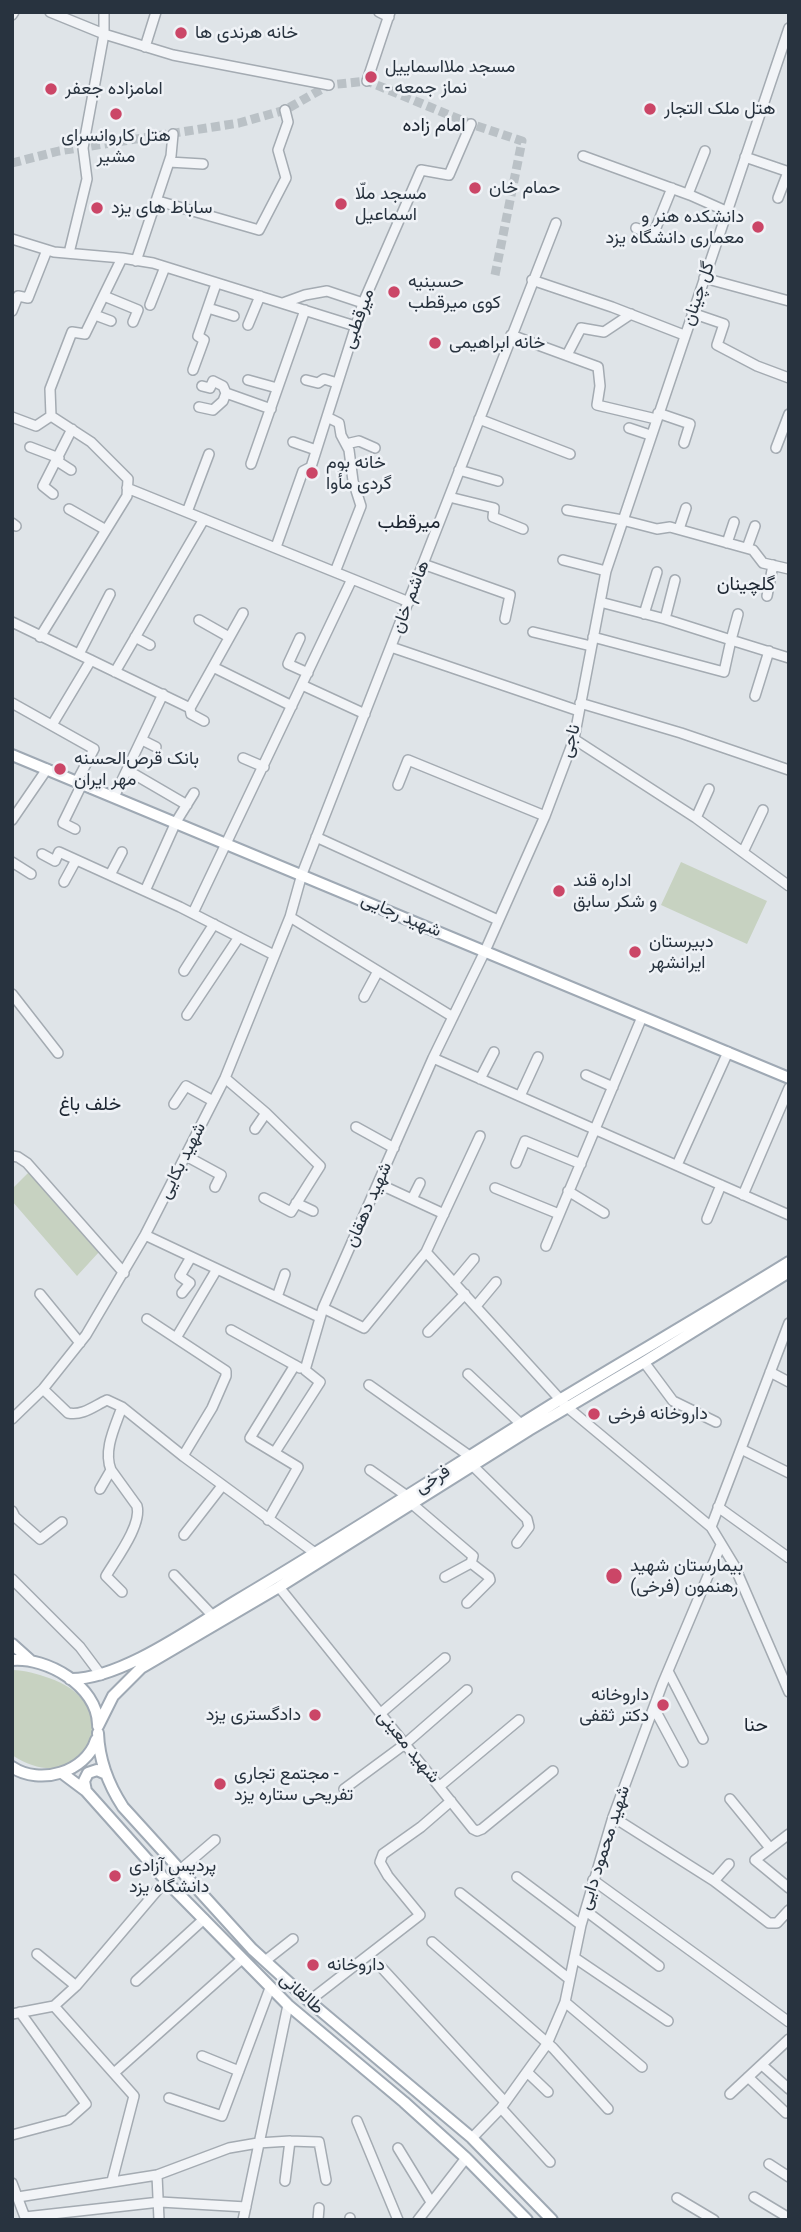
<!DOCTYPE html>
<html>
<head>
<meta charset="utf-8">
<style>
	body { margin:0 }
	#map { position:relative; width:801px; height:2232px; overflow:hidden; background:#dfe4e8; font-family:Roboto,sans-serif }
	canvas { display:block }
	.frame { position:absolute; inset:0; border:14px solid #28333f; pointer-events:none }
</style>
</head>
<body>
<div id="map">
<canvas width="801" height="2232"></canvas>
<div class="frame"></div>
</div>
<script>
const c = document.querySelector('canvas').getContext('2d');
c.lineJoin = 'round';
function paint(path, color) { c.fillStyle = color; c.fill(path, 'evenodd'); }
function strokePath(path, color, width, dash) { c.strokeStyle = color; c.lineWidth = width; c.lineCap = dash ? 'butt' : 'round'; c.setLineDash(dash || []); c.stroke(path); }
function label(font, color, halo, rows, align = 'center') {
  c.font = font + ' Roboto,Vazirmatn,sans-serif'; c.lineWidth = 5; c.setLineDash([]); c.textBaseline = 'middle'; c.strokeStyle = halo; c.fillStyle = color; for (const [text, x, y, turn = 0] of rows) {
    c.save(); c.translate(x, y); c.rotate((+turn || 0) * Math.PI / 180); c.textAlign = isNaN(turn) ? turn : align; if (halo) c.strokeText(text, 0, 0); c.fillText(text, 0, 0); c.restore();
  }
}
const green = new Path2D(`
	M681 862 767 901 747 944 661 905Z
	M29 1172 99 1252 77 1276 12 1201V1189Z
	M12 1670C25 1670 37 1674 49 1678 132 1706 84 1803 12 1755Z`);
const minorTunnel = new Path2D(`
	M12 163 59 151 239 123 285 110 329 85 367 81 471 124 522 141 495 275`);
const minor = new Path2D(`
	M50 12 104 34 173 55 329 85
	M379 12 389 17
	M12 15 14 12
	M145 47 156 12
	M367 81 390 12
	M583 156 690 195 726 211
	M745 157 789 172
	M169 162 203 164
	M688 194 705 151
	M778 198 788 172
	M158 201 259 230 286 178 278 150 288 122 285 110
	M636 228 653 235 672 188
	M12 239 54 252 122 258 153 263 355 326
	M69 253 87 179 83 148 104 34V12
	M136 261 171 156 173 134
	M704 278 789 301
	M532 280 612 307 684 335
	M104 296 138 310 133 322
	M283 303 305 295 327 291 363 303
	M150 305 165 267
	M208 308 234 316
	M12 311 18 296 28 298 47 250
	M692 313 724 324 717 345 757 366 789 378
	M95 315 111 321
	M248 325 260 296
	M511 335 598 367 600 386 597 405 656 419
	M567 355 581 328 604 332 631 314
	M193 370 204 340 198 336 216 284
	M248 380 277 388
	M306 380 318 383 324 379 337 383
	M202 386 210 388 213 381 223 386 226 393
	M199 407 213 410 223 401 226 393 271 409
	M658 413 690 424 684 443
	M51 416 50 389 72 332 85 334 122 258
	M12 417 36 426 51 416
	M327 417 339 423 341 435 349 450 353 481 361 506 335 572
	M479 419 570 454
	M629 428 650 435
	M293 442 316 450
	M346 444 359 441 375 448
	M30 447 59 458
	M776 448 789 414
	M57 461 71 470
	M251 464 305 310
	M459 470 498 481
	M127 488 409 602
	M53 494 43 486 72 429
	M449 497 494 508 493 517 523 529
	M69 509 106 530
	M567 510 622 520 657 529 670 527 753 550 763 563 789 569
	M187 512 209 454
	M12 523 16 526
	M679 529 686 508
	M727 543 734 522
	M276 547 303 471 311 467 363 303 421 170 449 175 471 124
	M747 548 755 526
	M563 560 606 571
	M423 564 510 595 505 619
	M767 596 773 565
	M600 602 665 619 731 640 738 614
	M644 614 657 572
	M665 619 675 580
	M199 620 229 637
	M12 622 190 708 191 714 204 721
	M533 632 591 646
	M40 637 127 496 128 479 91 442 51 416
	M135 637 150 645
	M593 637 724 672 731 640 789 658
	M300 638 288 664 308 673
	M391 647 579 711
	M79 654 110 594
	M213 667 292 706
	M115 672 204 519
	M302 685 365 714
	M755 696 769 651
	M12 703 94 749 77 781
	M580 703 681 733 789 770
	M190 708 243 613
	M52 725 91 660
	M574 739 696 818 789 886
	M142 740 156 747
	M243 758 264 767
	M127 770 187 805
	M398 785 408 760 545 816
	M114 797 163 694
	M696 818 709 789
	M12 820 47 769
	M75 829 63 823 82 784
	M316 837 498 920
	M743 852 763 810
	M42 854 55 861 59 852 180 907 274 955
	M12 862 31 874
	M110 875 122 852
	M64 882 76 860
	M145 891 176 822 194 793
	M193 913 352 579
	M290 917 453 1017
	M184 971 214 924
	M12 994 58 1053
	M364 997 378 971
	M187 1015 239 937
	M433 1058 789 1215
	M586 1075 613 1087
	M225 1078 266 1113 320 1166 291 1212 264 1198
	M480 1079 494 1052
	M520 1096 538 1057
	M174 1104 186 1086 213 1101
	M356 1127 394 1148
	M255 1129 266 1113
	M12 1156 18 1157 27 1163 124 1273
	M186 1156 221 1175 215 1187
	M516 1163 525 1141 581 1164
	M677 1165 728 1052
	M379 1184 444 1214
	M495 1188 559 1214
	M568 1191 604 1213
	M743 1195 789 1088
	M412 1199 420 1183
	M296 1203 313 1211
	M707 1219 721 1185
	M145 1235 319 1317
	M546 1246 642 1017
	M426 1252 567 1407 711 1527 734 1565 789 1692
	M454 1283 474 1259
	M182 1293 190 1283 180 1276 191 1257
	M40 1294 80 1343
	M277 1297 285 1274
	M476 1306 496 1282
	M323 1308 364 1328 426 1252 480 1136
	M147 1319 226 1371V1376L212 1408 183 1456
	M231 1330 300 1368
	M428 1332 465 1294
	M176 1338 217 1269
	M644 1362 673 1401 716 1422
	M770 1372 789 1382
	M468 1374 522 1425
	M369 1385 471 1457
	M43 1389 68 1413C83 1416 94 1406 107 1400L122 1407 183 1456 315 1553
	M12 1419 43 1389 86 1335 145 1235 225 1078 290 917 302 874 556 223
	M741 1449 789 1473
	M275 1452 320 1382 305 1370 323 1308 433 1058 485 951 545 816 574 739 606 571 789 28
	M472 1465 527 1519 529 1527 517 1543
	M370 1470 407 1496
	M100 1489 111 1470
	M411 1503 473 1556 471 1563 489 1577 490 1580 467 1603
	M718 1507 789 1558
	M12 1511 15 1517 40 1539 62 1522
	M268 1520 298 1467 250 1438 295 1365
	M711 1527 789 1323
	M184 1535 222 1486
	M174 1575 212 1615
	M445 1577 471 1563
	M12 1579 80 1647 101 1675
	M279 1587 473 1829 477 1831 482 1829 553 1771
	M122 1592 106 1576C116 1559 142 1525 137 1506L111 1470C103 1450 115 1427 122 1407
	M669 1673 703 1739
	M654 1708 683 1762
	M381 1713 445 1658
	M440 1786 519 1720
	M344 1789 405 1744 467 1690
	M730 1799 770 1848
	M613 1817 714 1881 769 1923H777L789 1910
	M789 1834 755 1860 789 1888
	M180 1870 215 1840
	M517 1877 581 1925
	M593 1880 789 2022
	M714 1881 729 1864
	M460 1893 568 1978
	M586 1911 659 1966
	M432 1942 553 2048 608 2109
	M37 1954 76 1986
	M575 1958 668 2021
	M265 1961 293 1939
	M381 1967 505 2102
	M136 1981 204 1919
	M309 2001 420 1915 388 1876 380 1862 383 1854 421 1827 451 1801
	M565 2002 642 2067
	M54 2006 134 2096 112 2181
	M12 2014 54 2006 76 1986 166 1880
	M202 2056 239 2071
	M762 2065 789 2089
	M527 2072 548 2092
	M114 2073 242 1959
	M748 2077 786 2113
	M730 2094 789 2039
	M169 2098 222 2116 270 1988
	M501 2108 550 2162
	M357 2121 398 2220
	M12 2135 68 2120 86 2104 20 2012
	M472 2138 501 2108 547 2044 565 2002 581 1925 613 1817 662 1685 721 1545
	M398 2148 431 2202
	M769 2164 789 2177
	M157 2175 159 2220
	M285 2181 290 2141
	M12 2183 26 2220
	M18 2197 157 2175 229 2148 258 2143 290 2141 319 2142 326 2180
	M754 2197 789 2218
	M677 2198 714 2220
	M25 2217 160 2202 246 2207
	M243 2220 288 2005
	M318 2220 319 2208
	M350 2220V2218
	M418 2220 466 2158`);
const major = new Path2D(`
	M12 755 789 1078
	M12 1644 31 1661
	M12 1660C47 1657 97 1686 98 1724
	M70 1679C120 1680 193 1627 236 1601 346 1536 453 1466 561 1399 637 1353 713 1309 789 1262
	M98 1726 113 1696 141 1668 279 1587 529 1430 644 1362 789 1272
	M98 1733C99 1761 108 1784 123 1807L252 1949 309 2001 472 2138 552 2220
	M12 1767C40 1786 86 1772 96 1740
	M62 1773 86 1791 169 1884 288 2005 404 2102 466 2158 527 2220
	M86 1791 84 1781 88 1773 97 1770 106 1774`);
const markers = [
	[181,33,7,"#cb4667"],
	[371,77,7,"#cb4667"],
	[51,89,7,"#cb4667"],
	[650,109,7,"#cb4667"],
	[116,114,7,"#cb4667"],
	[475,188,7,"#cb4667"],
	[341,204,7,"#cb4667"],
	[97,208,7,"#cb4667"],
	[758,227,7,"#cb4667"],
	[394,292,7,"#cb4667"],
	[435,343,7,"#cb4667"],
	[312,473,7,"#cb4667"],
	[60,769,7,"#cb4667"],
	[559,891,7,"#cb4667"],
	[635,952,7,"#cb4667"],
	[594,1414,7,"#cb4667"],
	[614,1576,9,"#cb4667"],
	[663,1705,7,"#cb4667"],
	[315,1715,7,"#cb4667"],
	[220,1784,7,"#cb4667"],
	[115,1876,7,"#cb4667"],
	[313,1965,7,"#cb4667"]
];
const poiNames = [
	["خانه هرندی ها",195,33],
	["مسجد ملااسماییل",385,67],
	["- نماز جمعه",385,88],
	["امامزاده جعفر",65,89],
	["هتل ملک التجار",664,109],
	["هتل کاروانسرای",116,136,"center"],
	["مشیر",116,157,"center"],
	["حمام خان",489,188],
	["مسجد ملّا",355,194],
	["اسماعیل",355,215],
	["ساباط های یزد",111,208],
	["دانشکده هنر و",744,217,"right"],
	["معماری دانشگاه یزد",744,238,"right"],
	["حسینیه",408,282],
	["کوی میرقطب",408,303],
	["خانه ابراهیمی",449,343],
	["خانه بوم",326,463],
	["گردی مأوا",326,484],
	["بانک قرص‌الحسنه",74,759],
	["مهر ایران",74,780],
	["اداره قند",573,881],
	["و شکر سابق",573,902],
	["دبیرستان",649,942],
	["ایرانشهر",649,963],
	["داروخانه فرخی",608,1414],
	["بیمارستان شهید",630,1566],
	["رهنمون (فرخی)",630,1587],
	["داروخانه",649,1695,"right"],
	["دکتر ثقفی",649,1716,"right"],
	["دادگستری یزد",301,1715,"right"],
	["مجتمع تجاری -",234,1774],
	["تفریحی ستاره یزد",234,1795],
	["پردیس آزادی",129,1866],
	["دانشگاه یزد",129,1887],
	["داروخانه",327,1965]
];
const streetNames = [
	["گل چینان",699,294,-71],
	["میرقطبی",359,319,-70],
	["هاشم خان",411,597,-69],
	["ناجی",571,741,-74],
	["شهید رجایی",401,916,23],
	["شهید بکایی",183,1161,-63],
	["شهید دهقان",369,1205,-66],
	["فرخی",433,1480,-32],
	["شهید معینی",408,1747,51],
	["شهید محمود دایی",605,1848,-72],
	["طالقانی",301,1994,42]
];
const neighbourhoodNames = [
	["امام زاده",434,126],
	["میرقطب",409,523],
	["گلچینان",746,585],
	["خلف باغ",90,1105],
	["حنا",756,1726]
];
paint(green, '#c7d2c1');
strokePath(minorTunnel, '#bac1c6', 9, [9, 4.5]);
strokePath(minor, '#a4abb2', 12);
strokePath(major, '#9fa9b4', 14);
strokePath(minor, '#f2f4f7', 9);
strokePath(major, '#fff', 10);
for (const [x, y, r, color] of markers) { const dot = new Path2D(); dot.arc(x, y, r, 0, 2 * Math.PI); c.fillStyle = color; c.fill(dot); strokePath(dot, '#eff2f6', 2.5); }
label('18px', '#28333f', '#eff2f6', poiNames, 'left');
label('18px', '#28333f', '#eff2f6', streetNames);
label('19px', '#1b2430', '#eff2f6', neighbourhoodNames);
</script>
</body>
</html>
